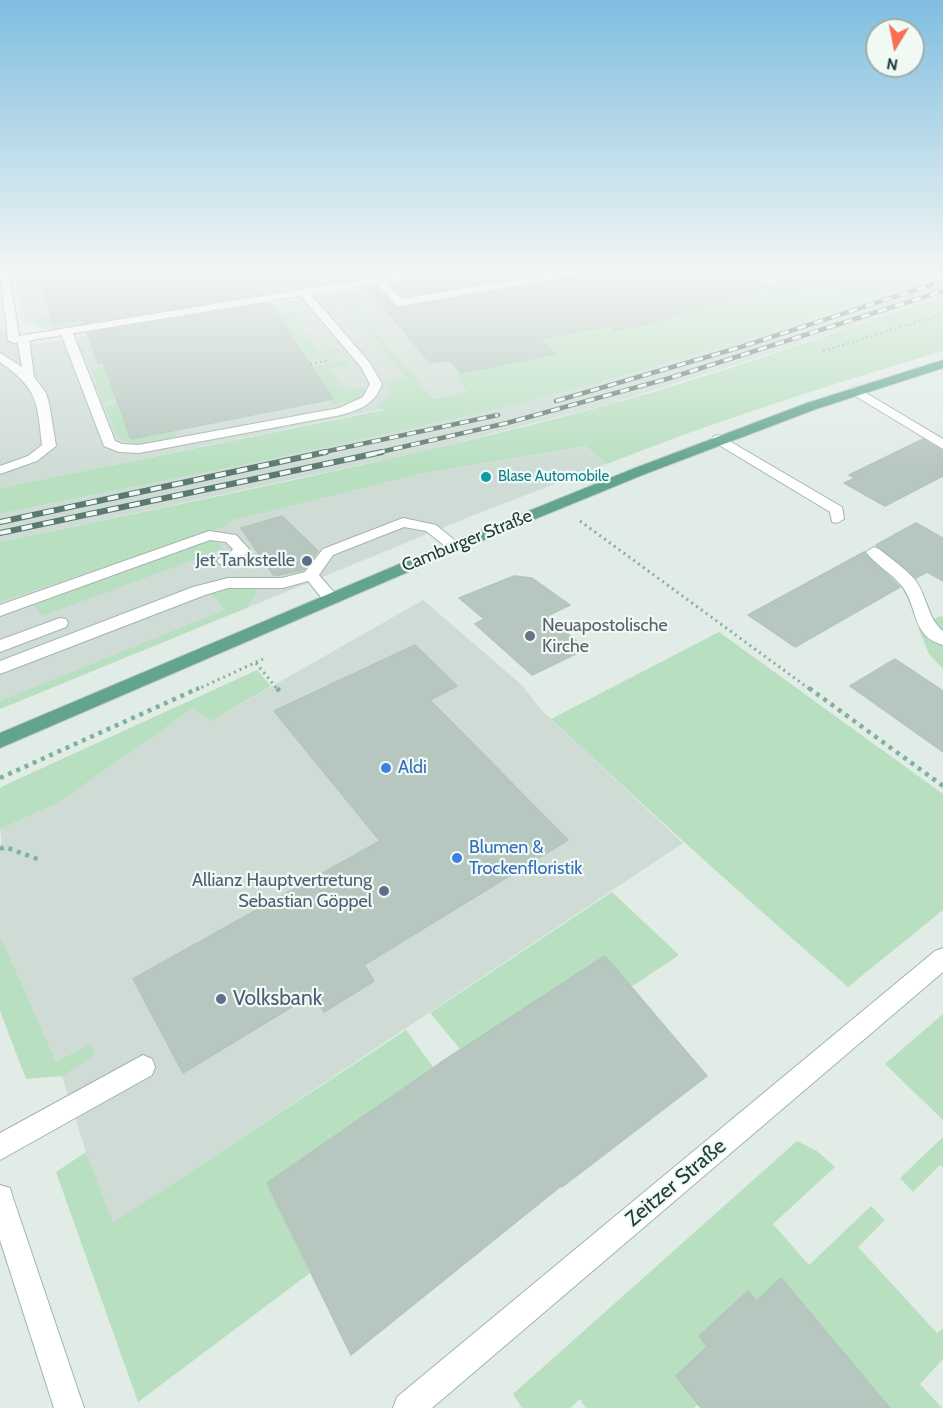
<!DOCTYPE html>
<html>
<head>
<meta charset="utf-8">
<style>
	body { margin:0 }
	#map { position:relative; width:943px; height:1408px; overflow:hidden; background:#e1ece6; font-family:Cabin,sans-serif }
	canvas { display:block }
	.north { position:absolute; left:865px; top:18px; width:60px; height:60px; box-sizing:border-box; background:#f1f9f4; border:2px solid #9daea7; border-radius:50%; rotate:190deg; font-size:16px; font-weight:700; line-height:24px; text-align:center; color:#203e34 }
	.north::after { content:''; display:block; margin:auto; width:21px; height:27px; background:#fa6e51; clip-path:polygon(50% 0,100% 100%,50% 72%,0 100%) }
</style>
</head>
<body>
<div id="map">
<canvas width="943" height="1408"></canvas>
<div class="north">N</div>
</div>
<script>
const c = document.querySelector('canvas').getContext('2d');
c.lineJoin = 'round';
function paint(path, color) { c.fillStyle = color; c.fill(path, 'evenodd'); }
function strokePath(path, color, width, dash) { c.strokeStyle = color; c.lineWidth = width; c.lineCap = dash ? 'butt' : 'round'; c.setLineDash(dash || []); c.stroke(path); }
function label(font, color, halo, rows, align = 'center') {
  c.font = font + ' Cabin,sans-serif'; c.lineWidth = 4.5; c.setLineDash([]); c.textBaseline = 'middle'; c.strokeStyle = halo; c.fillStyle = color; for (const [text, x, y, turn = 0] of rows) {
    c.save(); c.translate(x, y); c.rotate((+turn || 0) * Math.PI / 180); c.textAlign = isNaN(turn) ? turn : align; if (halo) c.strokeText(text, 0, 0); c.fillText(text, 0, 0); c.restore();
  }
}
const built = new Path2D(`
	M12 273H397L60 330 39 328 25 320Z
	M438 273H890L587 365 383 409 0 488V325L7 337 13 341 38 344 414 280Z
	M943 275V296L745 362 609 404 416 453 0 542V514L389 433 556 394 712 348Z
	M586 446 607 464 474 515 0 709V572L226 522 428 472Z
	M423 600 523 686 541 710 683 843 113 1224 86 1152 62 1076 0 935V845L2 843 0 829 58 803 192 709 211 721Z`);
const green = new Path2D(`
	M359 273H383L266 293 263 289Z
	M890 273 943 275C814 316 686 360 555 394 372 441 185 475 0 514V488L383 410 379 404 390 395 387 382 406 378 347 304 330 307 323 300 325 298 375 288 377 291 346 297 433 399 467 391 454 375 555 354 539 339 609 326 614 331 657 322 640 309 673 311 680 314 724 300 793 285 812 297Z
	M943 296V351C830 385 717 420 607 464L586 446 428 472 226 522 228 525 0 602V542C203 499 407 459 607 405 721 374 832 333 943 296Z
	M148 309 151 313C128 317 47 338 33 319L51 317 54 324Z
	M309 310 311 312 293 316 320 352 339 349 343 354 308 361 282 321 273 316Z
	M347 360 351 365 331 369 346 390 365 387 367 390 357 400 332 405 329 400 333 398 312 366Z
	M105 367 116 399 102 402 91 369Z
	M118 404 131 439 175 430 176 437C159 440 126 452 116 434 111 425 108 415 105 406Z
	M214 539 223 549 42 616 34 605Z
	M255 587 258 591 246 608 0 709V701L225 610 210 592 225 588Z
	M940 616 943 617V669L929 654 918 627Z
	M719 632 943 794V910L848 987C747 900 648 810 551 719Z
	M257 670 271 686 211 721 192 709 58 803 0 829V788L3 786Z
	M612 892 679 955 631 987 605 956 460 1049 430 1013Z
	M0 935 56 1062 91 1044 94 1055 62 1076 26 1079 0 1011Z
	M943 1014V1120L885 1064Z
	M406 1030 433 1067 268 1183 310 1273 138 1402 56 1172 86 1152 113 1223Z
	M943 1137V1168L940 1165 913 1192 900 1178Z
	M797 1141 817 1151 835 1167 773 1224 809 1265 871 1206 885 1220 858 1247 937 1333 943 1328V1359L920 1384 942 1408H879L885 1401 781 1278 756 1301 748 1291 699 1336 707 1347 677 1376 698 1404 694 1408H586L580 1399 570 1408H522L513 1394Z`);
const building = new Path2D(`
	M37 273H249L263 294 84 323 83 320 54 324Z
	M429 273H474L475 284 403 297 390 283 422 278Z
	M598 273H751L768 286 647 324 614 331 609 326 539 339 555 354 461 373 449 360 430 363 367 287 375 286 394 307 400 308Z
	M270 303 333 399 131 439 103 362 98 363 87 333Z
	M923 439 943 451V476L885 506 844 483 855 478 849 475Z
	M282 516 318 551 304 570 274 576 241 528Z
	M916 523 943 538V581L927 572 916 578 876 545Z
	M864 552 900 587 795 647 748 615Z
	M514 576 532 578 570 605 547 616 586 649 532 675 475 624 484 619 459 598Z
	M415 645 457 686 430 700 568 840 364 965 374 981 324 1012 313 994 183 1073 133 979 380 841 274 711Z
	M895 659 943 691V752L850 686Z
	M605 956 707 1076 562 1187 561 1186 351 1355 267 1183 440 1063Z
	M781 1278 890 1408H701L676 1376 707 1347 699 1336 748 1291 756 1301Z`);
const pathFar2 = new Path2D(`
	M823 351 943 314
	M310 364 330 360`);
const pathFar1 = new Path2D(`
	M580 521 811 690
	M256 663 278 690
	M196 690 263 659`);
const path = new Path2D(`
	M277 688 282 694
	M809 688 943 786
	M0 778 199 688
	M0 849 5 847 40 860`);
const service = new Path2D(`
	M553 273H576L571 276 400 306 396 305 374 281 383 279 402 299Z
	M753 273H766L780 283 771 285Z
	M304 290 308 291 370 363 382 384C375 404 360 410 341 415L139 453 119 452 104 446 60 331 62 329H70L72 331 115 441 122 444 139 445 339 408 363 397 370 384 361 367 300 295 299 293Z
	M23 335 29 338 34 377 46 393 49 403 56 446 37 461 0 474V466L28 456 42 445C37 401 38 389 0 362V353L22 367 17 338Z
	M856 387 943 439V449L852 394 850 391 852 388Z
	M719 435 842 507 844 519 837 523 832 522 830 512 714 442 712 439 714 436Z
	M403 518 436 525 462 546 454 551 449 549 426 531 404 527 333 555 319 575 339 598 337 602H325L308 581 283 588H228L205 595 0 674V661L193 587 228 578H282L305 572 323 549Z
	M209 531 236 535 249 549C242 560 233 568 220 564L217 561C221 555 229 556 233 549L226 542 210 540 0 616V605Z
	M874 547 879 549C891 559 906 569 916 581 927 597 928 619 943 631V645C910 636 919 606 901 585 891 573 876 565 866 552Z
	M60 618 66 619 68 623 66 627 0 652V640Z
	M143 1055 152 1059 155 1067 152 1075 0 1160V1133Z`);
const minor = new Path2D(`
	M0 273H9L19 336 402 273H427L422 276 14 343 8 340Z
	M943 948V972L432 1408H393L397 1397 935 951Z
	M0 1185 10 1188 13 1198 84 1408H54L0 1240Z`);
const primary = new Path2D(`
	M943 360V368L816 409 645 474 452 553 0 748V733L442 546 635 468 807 403Z`);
const railFar1 = new Path2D(`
	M556 401 741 347 943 281
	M319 453 498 415
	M376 453 507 423 670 378 943 291`);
const rail = new Path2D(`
	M0 522 326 452
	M0 533 382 452`);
const markers = [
	[486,477,6,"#0f9aa8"],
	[307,561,6,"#5c6f8a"],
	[530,636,6,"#6b7280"],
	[386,768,6,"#3f7fe0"],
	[457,858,6,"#3f7fe0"],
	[384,891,6,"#5c6f8a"],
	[221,999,6,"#5c6f8a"]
];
const farCulturenames = [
	["Blase Automobile",498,477]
];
const streetNames = [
	["Camburger Straße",467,541,-22]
];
const serviceNames = [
	["Jet Tankstelle",295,561],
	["Allianz Hauptvertretung",372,881],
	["Sebastian Göppel",372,902]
];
const worshipNames = [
	["Neuapostolische",542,626],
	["Kirche",542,647]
];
const shopNames = [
	["Aldi",398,768],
	["Blumen &",469,848],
	["Trockenfloristik",469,869]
];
const nearServicenames = [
	["Volksbank",233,999]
];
const nearStreetnames = [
	["Zeitzer Straße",676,1183,-40]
];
paint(built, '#cfdcd5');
paint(green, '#b8dfc0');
paint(building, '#b6c7bf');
strokePath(building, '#b3c6bd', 1.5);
strokePath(service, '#a3b4ad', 2);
strokePath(minor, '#a3b4ad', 2);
strokePath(primary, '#c1c9c6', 2);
strokePath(pathFar2, '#7fb29e', 2, [2, 3]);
strokePath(pathFar1, '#7fb29e', 3, [2, 4]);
strokePath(path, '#7fb29e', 4.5, [4, 5]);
paint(service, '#fff');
paint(minor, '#fff');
paint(primary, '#62a48e');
strokePath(railFar1, '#5a796f', 4.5);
strokePath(rail, '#5a796f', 6);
strokePath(railFar1, '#f1f9f4', 3, [9]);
strokePath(rail, '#f1f9f4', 4, [11]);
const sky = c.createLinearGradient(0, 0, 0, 470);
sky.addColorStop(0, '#80bee0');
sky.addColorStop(0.58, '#f2f6f4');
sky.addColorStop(1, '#f2f6f400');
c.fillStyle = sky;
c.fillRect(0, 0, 943, 470);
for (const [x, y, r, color] of markers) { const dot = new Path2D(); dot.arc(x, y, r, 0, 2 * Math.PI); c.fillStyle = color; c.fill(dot); strokePath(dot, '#f1f9f4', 2); }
label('15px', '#0d838f', '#f1f9f4', farCulturenames, 'left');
label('18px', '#203e34', '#f1f9f4', streetNames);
label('18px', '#4e5e75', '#f1f9f4', serviceNames, 'right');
label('18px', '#5b616d', '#f1f9f4', worshipNames, 'left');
label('18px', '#366cbe', '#f1f9f4', shopNames, 'left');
label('21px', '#4e5e75', '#f1f9f4', nearServicenames, 'left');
label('21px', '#203e34', '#f1f9f4', nearStreetnames);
</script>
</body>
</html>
